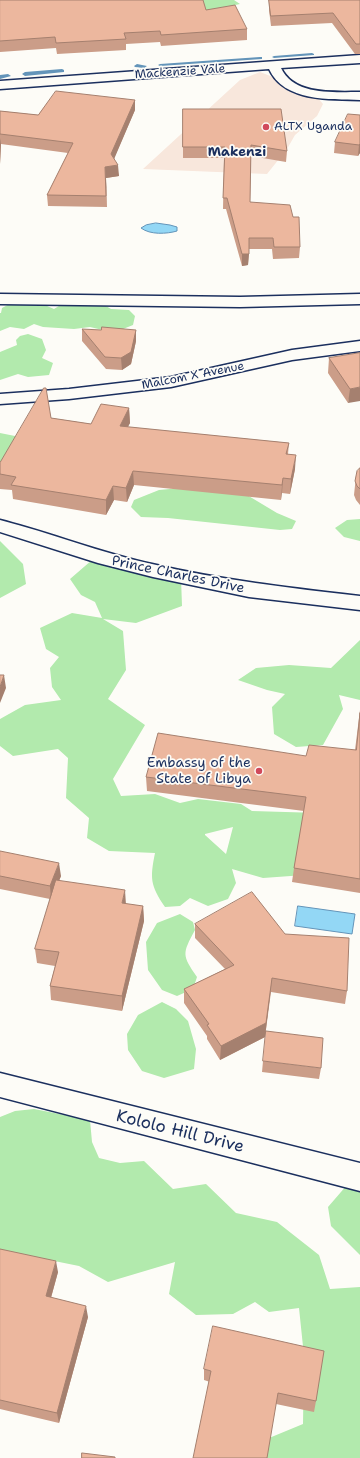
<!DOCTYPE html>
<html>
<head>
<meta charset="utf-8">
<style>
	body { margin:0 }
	canvas { display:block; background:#fdfcf7 }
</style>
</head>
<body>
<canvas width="360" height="1458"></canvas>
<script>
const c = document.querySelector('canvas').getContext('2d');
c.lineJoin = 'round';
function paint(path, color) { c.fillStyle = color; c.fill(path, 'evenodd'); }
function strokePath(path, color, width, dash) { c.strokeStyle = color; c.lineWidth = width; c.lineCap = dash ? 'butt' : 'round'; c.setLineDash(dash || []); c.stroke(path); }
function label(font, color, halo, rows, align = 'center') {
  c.font = font + ' "Shantell Sans",sans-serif'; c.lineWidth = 3.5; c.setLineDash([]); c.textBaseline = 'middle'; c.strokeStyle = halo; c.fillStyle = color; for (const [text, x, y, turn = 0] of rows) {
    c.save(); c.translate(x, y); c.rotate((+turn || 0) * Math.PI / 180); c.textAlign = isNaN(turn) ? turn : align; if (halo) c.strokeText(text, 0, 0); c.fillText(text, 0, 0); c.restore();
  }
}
const built = new Path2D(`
	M260 72 273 77 286 87 317 97 323 104 317 116 295 135 287 149 267 174 143 169 240 80Z`);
const green = new Path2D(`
	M161 0H234L240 4 207 11Z
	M31 299 54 309 67 301 101 303 111 309 129 310 135 316 133 325 123 329 107 331 90 327 74 329 43 327 34 324 24 329 10 327 0 331V313H1L2 308 15 301Z
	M28 334 42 339 46 350 42 358 53 363 49 375 28 377 18 374 0 380V352L17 345 16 340 20 336Z
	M0 433 20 437 0 468Z
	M191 487 242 492 277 513 296 521 292 529 280 530 168 518 141 517 131 507 134 500 159 490Z
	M360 519V541L344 537 335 528 347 520Z
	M0 541 23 564 26 584 0 598Z
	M92 560 181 578 182 606 136 623 103 619 123 631 126 670 108 699 145 725 113 779 121 796 155 794 180 803 198 799 241 804 252 811 319 813 360 871 263 878 232 869 236 883 228 899 208 906 190 898 180 906 165 907C150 885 150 878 155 853L109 851 87 838 89 818 66 798 68 758 58 749 13 756 0 746V719L25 705 61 700 52 687 50 668 59 657 46 649 40 628 72 613 102 618 95 602 81 595 70 579ZM233 827 226 854 205 835V834Z
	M360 640V700L339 695 343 709 323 745 296 747 274 734 272 707 285 694 267 690 238 680 256 668 289 665 331 668Z
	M180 914 193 922 195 930C182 954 182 955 197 977L193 989 177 996 162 990 148 970 146 942 157 923Z
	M162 1002 176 1009 188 1021 196 1049 194 1069 164 1078 142 1071 128 1050 127 1034 138 1015Z
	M34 1109 90 1120 92 1142 99 1158 120 1163 144 1161 173 1189 206 1184 236 1213 277 1222 319 1255 330 1289 360 1287V1458H247L257 1443 303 1424 304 1356 299 1308 269 1312 255 1302 233 1314 196 1315 169 1294 175 1262 108 1282 79 1266 0 1250V1117L15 1111Z
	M347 1185 360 1186V1255L331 1226 328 1207Z`);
const water = new Path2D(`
	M156 223 170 225 177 227V231C167 234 150 235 141 228L146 225Z
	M298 906 355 914 352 934 295 926Z`);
const stream = new Path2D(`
	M312 53 314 54V55L274 58 272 57 274 56Z
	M260 57H262V59L160 66 158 65 160 64Z
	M137 64 147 66 144 68 135 67 134 66Z
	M62 69 64 70V72L25 76 22 74 25 72Z
	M0 75 8 74 11 76 0 79Z`);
const minor = new Path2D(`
	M360 55V63L281 68C294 96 335 92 360 92V100C330 99 284 102 269 69L0 89V81Z
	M0 294 240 297 360 294V304L240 307 0 304Z
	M360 341V351L292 360 171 387 69 399 0 404V394L69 389 171 377 292 350Z
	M0 1073 360 1163V1191L0 1097Z`);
const tertiary = new Path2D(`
	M0 520C51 533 101 553 152 564 221 580 290 588 360 596V610L249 597 153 577 98 563 0 532Z`);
const wall = new Path2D(`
	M0 0 206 10 247 29V40L161 46 160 42 126 44V50L57 54 56 48 0 52Z
	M269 0H360V54H355L332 23 271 26 269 10Z
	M135 100V110L114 158 119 176 106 178 107 207 48 206 47 195 68 153 1 144 0 164V111L38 115Z
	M183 109 287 151 286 162 251 156 250 202 293 217 300 247 299 258 273 259 272 249H249L248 265 242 266 226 209H223L224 158H183Z
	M360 115V153L358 156 334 153 335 142Z
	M82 329 136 341 131 364 122 370 106 369 82 341Z
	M360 353 348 403 328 373 329 358Z
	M129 408 130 423 127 427 289 443 288 454 295 469 290 494 282 493 281 500 134 485 127 502 114 500 106 515 13 499 12 490 0 489V463L51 418 91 424Z
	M360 468V505L356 500 354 495 356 476Z
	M360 710V893L292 882 294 868 304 811 147 791 146 777 355 750Z
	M0 851 61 876 59 881 126 904 143 906 144 921 122 1011 51 1000 50 986 55 966 37 963 35 949 50 899 0 889Z
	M195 924 285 934 347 991 345 1004 271 992 265 1037 220 1060 207 1039V1036L184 1003V989L225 969 195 938Z
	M263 1061 321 1068 319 1079 262 1072Z
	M0 1249 58 1272 51 1298 88 1317 59 1423 0 1409Z
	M204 1369 316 1401 314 1412 276 1404 204 1380Z`);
const shadedWall = new Path2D(`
	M135 100V110L112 164 111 154Z
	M0 138 1 144 0 164Z
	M360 144V153L358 156 359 145Z
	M118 165 119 176 106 178 107 207 105 167Z
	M242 254H249L248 265 242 266Z
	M136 330V341L131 364 122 370 121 358Z
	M360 387V401L348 403 350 389Z
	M129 408 130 423 121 441 120 426Z
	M296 455 295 469 290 494 291 479Z
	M133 471 134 485 127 502 126 488Z
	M283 478 282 493 281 500 282 485Z
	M113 486 114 500 106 515V500Z
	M4 675 6 688 0 703V687Z
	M59 863 61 876 51 899 50 886Z
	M125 890 126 905 122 903Z
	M143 906 144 921 122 1011V996Z
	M272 978 265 1037 220 1060 221 1046Z
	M56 1261 58 1272 48 1308 46 1296Z
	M86 1306 88 1317 59 1423 57 1413Z`);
const building = new Path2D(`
	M0 0H203L206 10 235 5 247 29 161 35 160 31 124 33 126 39 56 43 55 37 0 41Z
	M269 0H360V44H356L333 13 271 16Z
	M56 91 135 100 111 154 118 165 105 167 106 196 47 195 73 143 0 134V111L38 115Z
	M183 109H281L287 151 251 145 250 202 290 205 293 217H299L300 247H274L273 238H249V254H242L227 198H223L225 147H183Z
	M348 114 360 115V144L359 145 335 142Z
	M102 327 136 330 131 352 121 358 105 357 82 329 101 330Z
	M360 353V387L350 389 329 358Z
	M44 388H46L51 418 91 424 101 404 129 408 120 426 289 443 286 454 296 455 291 479 283 478 282 485 133 471 126 488 113 486 106 500 11 485 16 477 0 474V463Z
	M360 468V489L357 486 355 481 357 471Z
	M0 675H4L0 687Z
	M360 713V879L294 868 306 797 146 777 158 733 306 756 309 745 356 750Z
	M0 851 59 863 50 886 0 876Z
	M56 880 125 890 122 903 143 906 122 996 50 986 59 952 35 949Z
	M252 892 285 934 349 938 347 991 272 978 266 1023 221 1046 207 1025 209 1024 184 989 234 965 195 924Z
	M266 1031 323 1038 321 1068 263 1061Z
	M0 1249 56 1261 46 1296 86 1306 57 1413 0 1400Z
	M213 1326 324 1351 316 1401 278 1393 267 1458H193L211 1371 204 1369Z
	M82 1453 115 1457V1458H82Z`);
const markers = [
	[266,127,4,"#d1495b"],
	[259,771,4,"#d1495b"]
];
const farStreetnames = [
	["Mackenzie Vale",180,72,-4],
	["Malcom X Avenue",193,376,-11]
];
const farPoinames = [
	["ALTX Uganda",274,127]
];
const farQuarternames = [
	["Makenzi",237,153]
];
const streetNames = [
	["Prince Charles Drive",178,575,12]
];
const poiNames = [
	["Embassy of the",251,763],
	["State of Libya",251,779]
];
const nearStreetnames = [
	["Kololo Hill Drive",180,1132,14]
];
paint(built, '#f8e7dc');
paint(green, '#b2eaad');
paint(water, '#93d7f5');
strokePath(water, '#6394b9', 1);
paint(stream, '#6394b9');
strokePath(minor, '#1b2f5e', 3);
strokePath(tertiary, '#1b2f5e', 3);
paint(minor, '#fdfcf7');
paint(tertiary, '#fdfcf7');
paint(wall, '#cb9d88');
paint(shadedWall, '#a5806f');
paint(building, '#ecb79e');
strokePath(building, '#a5806f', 1);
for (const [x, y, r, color] of markers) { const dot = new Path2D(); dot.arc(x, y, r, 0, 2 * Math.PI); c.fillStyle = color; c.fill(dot); strokePath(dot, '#fdfcf7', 1.5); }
label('12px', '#1b2f5e', '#fdfcf7', farStreetnames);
label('12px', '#1b2f5e', '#fdfcf7', farPoinames, 'left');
label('bold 13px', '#1b2f5e', '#fdfcf7', farQuarternames);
label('14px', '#1b2f5e', '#fdfcf7', streetNames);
label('14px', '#1b2f5e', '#fdfcf7', poiNames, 'right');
label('17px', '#1b2f5e', '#fdfcf7', nearStreetnames);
</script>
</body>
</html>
